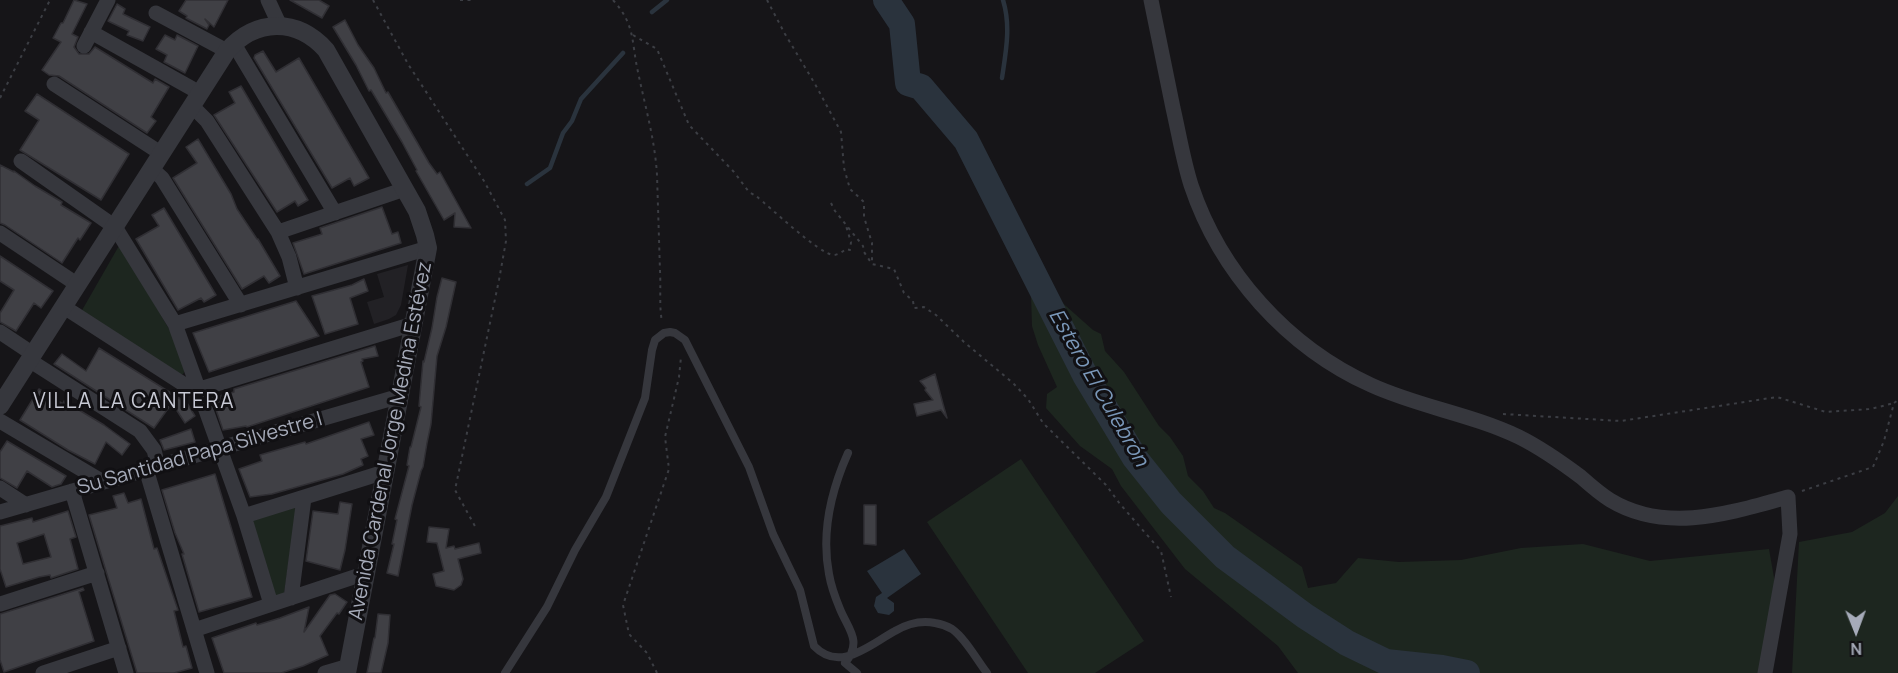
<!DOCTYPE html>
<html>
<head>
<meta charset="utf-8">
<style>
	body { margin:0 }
	#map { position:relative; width:1898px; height:673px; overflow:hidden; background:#161518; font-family:Manrope,sans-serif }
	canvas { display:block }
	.north { position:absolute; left:1826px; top:601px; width:60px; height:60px; -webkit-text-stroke:4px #111013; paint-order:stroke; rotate:179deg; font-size:16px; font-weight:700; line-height:24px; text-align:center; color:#a6abb9 }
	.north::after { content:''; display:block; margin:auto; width:21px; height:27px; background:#a6abb9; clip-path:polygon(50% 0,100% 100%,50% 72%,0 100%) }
</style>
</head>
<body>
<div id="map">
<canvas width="1898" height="673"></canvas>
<div class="north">N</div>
</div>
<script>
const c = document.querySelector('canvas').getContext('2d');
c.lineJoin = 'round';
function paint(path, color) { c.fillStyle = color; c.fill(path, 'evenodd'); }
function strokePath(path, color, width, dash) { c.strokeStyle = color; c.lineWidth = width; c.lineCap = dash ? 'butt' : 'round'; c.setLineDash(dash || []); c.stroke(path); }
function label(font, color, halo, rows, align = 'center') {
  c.font = font + ' Manrope,sans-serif'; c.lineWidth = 6; c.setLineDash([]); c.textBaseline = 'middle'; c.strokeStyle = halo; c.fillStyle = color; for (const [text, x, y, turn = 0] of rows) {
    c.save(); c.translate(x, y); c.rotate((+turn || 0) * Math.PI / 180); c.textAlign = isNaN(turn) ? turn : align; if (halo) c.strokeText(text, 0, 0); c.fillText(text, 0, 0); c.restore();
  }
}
const built = new Path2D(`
	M408 265 401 305 396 315 389 319 374 324 367 302 384 297 377 274Z`);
const green = new Path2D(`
	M120 244 173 336 186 369 183 374 177 375 81 312Z
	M1030 265 1046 281 1057 298 1093 330 1101 334 1105 351 1124 372 1159 426 1170 437 1183 456 1188 476 1203 491 1214 508 1225 513 1302 567 1308 588 1336 583 1358 558 1399 562 1461 560 1521 548 1583 544 1650 561 1769 549 1776 589 1760 673H1298L1278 646 1185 569 1121 486 1112 469 1080 446 1046 408 1047 394 1057 387 1038 345 1032 326Z
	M1021 459 1144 641 1095 673H1028L927 522Z
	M1898 496V673H1792L1799 542 1852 532 1885 513Z
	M297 505 284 594 275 597 252 520Z`);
const water = new Path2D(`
	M904 549 921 574 887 598 894 603V611L889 615 878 613 874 606 876 597 882 593 867 571Z`);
const stream = new Path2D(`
	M652 12 667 0
	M1002 78C1006 51 1011 26 1003 0
	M527 184 550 168 563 133 572 121 581 99 623 53`);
const river = new Path2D(`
	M886 0 902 24 908 83 921 87 966 140 1085 375 1135 458 1171 503 1225 557 1305 616 1347 643 1386 662 1442 668 1467 673`);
const building = new Path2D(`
	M74 0 87 4 72 34 78 37 74 47 79 54H89L95 47 153 83 155 79 169 87 151 117 156 121 147 133 59 76 49 75 42 70 61 42 53 38 61 23H63Z
	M186 0H228L214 27 205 19 209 25 207 29 186 18 187 16 179 11Z
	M290 0H319L329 6 322 18Z
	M117 4 125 9 123 14 150 27 143 41 127 35 129 31 108 21Z
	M345 20 358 45 374 68 386 93 388 92 429 163 437 174 440 172 471 228 454 227 455 213 444 220 416 171 417 170 402 142 371 90 369 91 356 65 333 27Z
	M165 35 175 40 177 35 198 46 185 73 164 62 167 55 156 49Z
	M263 51 276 72 299 58 369 178 354 186 350 178 332 188 254 58 255 55Z
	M241 86 308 200 298 206 295 201 277 212 214 115 235 103 229 92Z
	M37 94 129 154 101 200 20 150 39 120 25 111Z
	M198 139 231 194 237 209 257 239H258L280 276 269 283 264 276 242 289 173 178 197 163 186 147Z
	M0 165 14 172V171L35 186 62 202 61 205 91 223 80 240 78 238 62 263 5 225 0 223Z
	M382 207 392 234 398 232 401 243 304 274 293 243 322 234 320 228Z
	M164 208 216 295 204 302 201 298 178 310 136 239 159 226 152 215Z
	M0 256 53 291 41 308 34 303 16 331 0 322V313L14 290 0 281Z
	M442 278 456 282 446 327 437 356 431 424 427 443 423 467 421 471 412 505 398 576 387 573 394 544H392L397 520 395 519 409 466 407 465 410 447H411L421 407 419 406 423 361 424 362 432 328 437 297Z
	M364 279 368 291 350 298 358 324 325 334 312 296 352 285Z
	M296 301 319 336 209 372 193 333Z
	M375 346 378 356 362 359 363 361 361 362 369 387 247 427 246 426 223 430 212 398 234 392V389Z
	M99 348 187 403 195 416 185 423 172 403 154 428 54 364 62 354 86 371Z
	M935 374 943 404 947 418 941 410 917 416 914 404 933 400 925 390 926 388 920 381Z
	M39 389 63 404 64 401 104 425 130 444 122 455 106 442 95 464 68 450 20 420Z
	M369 422 374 435 361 439 368 456 361 459 363 465 343 474 272 494 250 497 239 469 262 461 260 455 305 442 306 444Z
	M191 429 195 442 164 450 160 440Z
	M7 441 66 476 61 484 52 487 27 471 17 488 0 478V452Z
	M215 474 252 597 199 612 182 554H184L175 533 162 490Z
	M124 493 128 503 141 499 154 549 157 548 178 610 174 611 183 647 186 646 192 668 174 673H137L89 515 117 508 113 496Z
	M340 502 352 504 345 550 340 570 306 561 313 511 338 514Z
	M864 505H876V545L864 544Z
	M68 511 76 537 70 539 78 569 51 578 50 575 39 577 6 587 0 569V526L32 518 33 522ZM44 534 51 557 23 564 17 543Z
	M429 527 449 529 446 548 454 546 455 549 479 543 481 553 458 559 463 579 461 585 454 590 436 586 433 574 444 571 437 543 427 542Z
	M83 588 84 590 79 592 94 641 4 672 0 660V614Z
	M335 594 347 602 339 614 337 613 320 636 328 655 303 666 281 673H224L212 638 256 623 257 625 280 618 309 607 304 632 330 595Z
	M378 614 390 615 388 643 381 673H367L374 638H375Z`);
const path = new Path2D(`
	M373 0 408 64 484 181 505 220 506 241 499 280 455 490 476 528
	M460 0H475
	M613 0C636 26 631 41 638 72 645 106 655 140 657 175 658 207 659 239 660 271 661 289 659 305 662 322
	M767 0 785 34 815 84 841 132 844 168 850 189 864 202V217L872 243V264
	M633 35 657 49 689 125 734 172 749 192 756 196C770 207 818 253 833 255 838 255 842 252 846 249L850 250 851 242 846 226
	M0 98 50 0
	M831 203 835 211 863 246 864 252 872 264 894 269 904 293 913 301 914 308 924 307 936 315 964 342 1013 383 1028 399 1043 423 1106 485 1120 504 1161 551 1171 597
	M1503 414 1621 421 1777 397 1826 412 1871 409 1894 403
	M1802 491 1873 467 1884 441 1894 403 1898 400
	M657 673 647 653 629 634 623 605 669 469 665 437 679 377 681 357`);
const service = new Path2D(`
	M845 663C863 641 848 629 840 609 835 597 831 586 829 574 821 532 831 491 848 453
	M845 663 857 673
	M505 673 547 607 575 550 606 497 645 398 652 350 655 340 664 333 670 332 675 333 685 340 749 467 773 534 800 590 814 646C840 673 869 645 895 631 907 624 920 620 935 623 941 624 947 626 952 629 965 638 977 660 987 673`);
const minor = new Path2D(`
	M268 0 280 26
	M1151 0C1158 36 1166 72 1173 108 1179 134 1183 160 1191 185 1220 272 1287 347 1371 385 1419 407 1471 414 1519 437 1541 448 1561 462 1581 477 1590 485 1599 493 1610 500 1666 534 1730 513 1788 497L1790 534 1765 673
	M156 13 227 51
	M91 32 200 93
	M234 44 335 213
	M84 46 108 0
	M54 84 162 154
	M192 106 207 121 278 232 289 257 297 288
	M21 161 115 227 175 324 244 516 271 604
	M152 169 162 178 241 305
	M278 232 405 189
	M0 233 78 285
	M64 307 191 389H200L413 324
	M175 324 428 248
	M0 332 33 354
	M29 360 140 431 154 450 158 466
	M0 421 103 482
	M146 469 207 673
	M0 488 26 505
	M72 491 126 673
	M0 512 400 396
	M244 516 378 474 386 470
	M291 598 304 498
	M0 604 97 573
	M194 630 366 573
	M43 673 119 648
	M325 673 349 666`);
const tertiary = new Path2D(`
	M0 406 227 51C256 18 297 18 326 50L417 211 425 235 428 248 347 673`);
const streetNames = [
	["Avenida Cardenal Jorge Medina Estévez",391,441,-79],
	["Su Santidad Papa Silvestre I",200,454,-16]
];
const waterNames = [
	["Estero El Culebrón",1098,388,60]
];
const neighbourhoodNames = [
	["VILLA LA CANTERA",134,402]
];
paint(built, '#222125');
paint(green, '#1d261f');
paint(water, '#2a333d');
strokePath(stream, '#2a333d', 4.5);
strokePath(river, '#2a333d', 26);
paint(building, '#404045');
strokePath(building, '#302f34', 1.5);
strokePath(path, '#3c3e44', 2, [3, 4.5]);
strokePath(service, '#36373d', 8);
strokePath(minor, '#36373d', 15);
strokePath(tertiary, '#36373d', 18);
label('20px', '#a6abb9', '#111013', streetNames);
label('italic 21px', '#7a97b8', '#111013', waterNames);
c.letterSpacing = '1.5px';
label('21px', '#c8cad5', '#111013', neighbourhoodNames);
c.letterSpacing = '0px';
</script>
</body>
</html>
